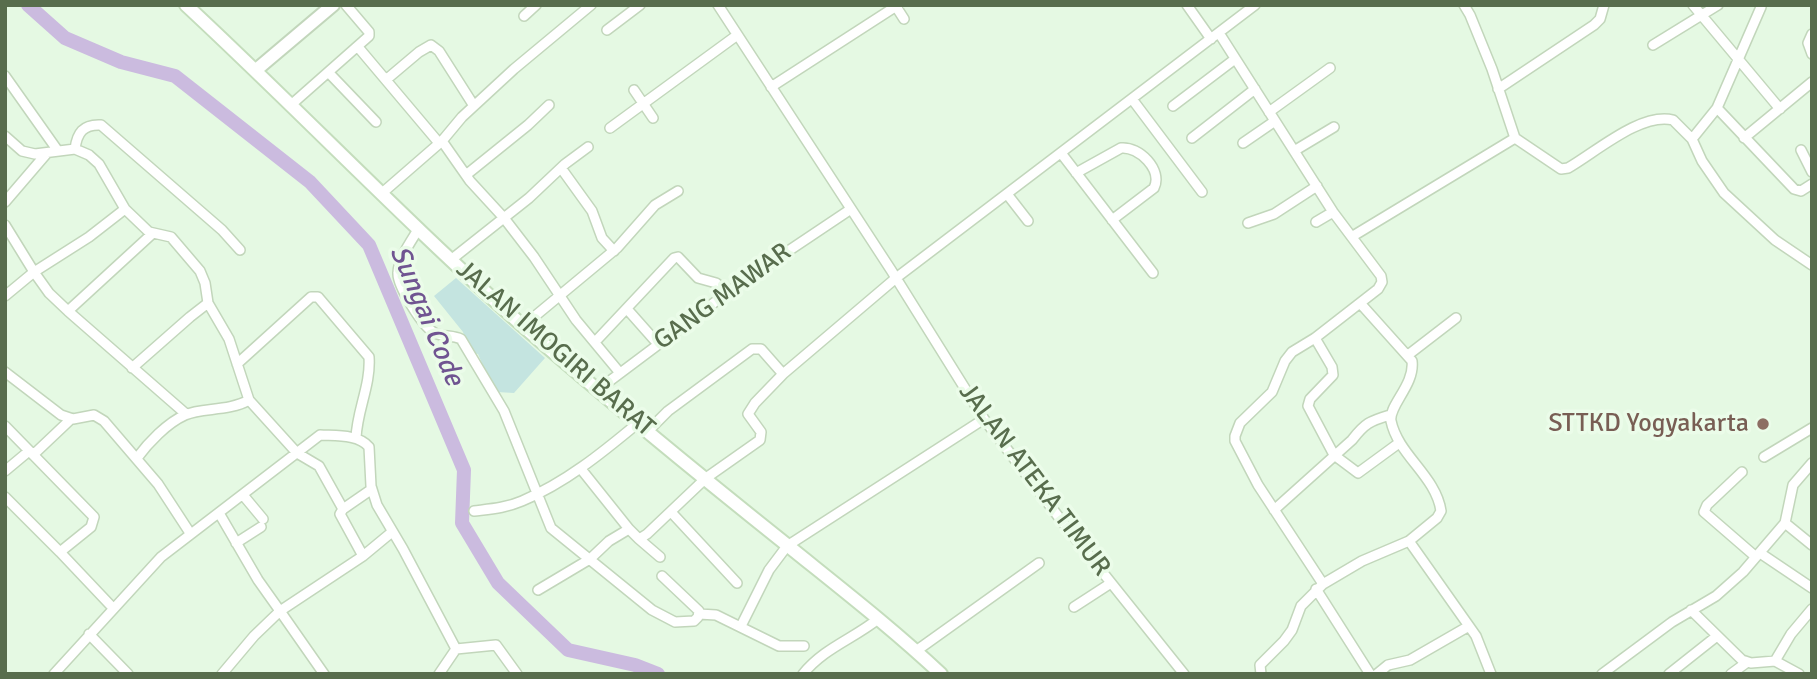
<!DOCTYPE html>
<html>
<head>
<meta charset="utf-8">
<style>
	body { margin:0 }
	#map { position:relative; width:1817px; height:679px; overflow:hidden; background:#e5f9e3; font-family:Signika,sans-serif }
	canvas { display:block }
	.frame { position:absolute; inset:0; border:7px solid #586d4d; pointer-events:none }
</style>
</head>
<body>
<div id="map">
<canvas width="1817" height="679"></canvas>
<div class="frame"></div>
</div>
<script>
const c = document.querySelector('canvas').getContext('2d');
c.lineJoin = 'round';
function paint(path, color) { c.fillStyle = color; c.fill(path, 'evenodd'); }
function strokePath(path, color, width, dash) { c.strokeStyle = color; c.lineWidth = width; c.lineCap = dash ? 'butt' : 'round'; c.setLineDash(dash || []); c.stroke(path); }
function label(font, color, halo, rows, align = 'center') {
  c.font = font + ' Signika,sans-serif'; c.lineWidth = 7; c.setLineDash([]); c.textBaseline = 'middle'; c.strokeStyle = halo; c.fillStyle = color; for (const [text, x, y, turn = 0] of rows) {
    c.save(); c.translate(x, y); c.rotate((+turn || 0) * Math.PI / 180); c.textAlign = isNaN(turn) ? turn : align; if (halo) c.strokeText(text, 0, 0); c.fillText(text, 0, 0); c.restore();
  }
}
const green = new Path2D(`
	M456 278 545 358 514 393 497 392 492 387 478 354 469 352 463 332 434 296Z`);
const river = new Path2D(`
	M28 5 65 38 121 62 175 76 310 182 369 245 464 470 462 523 498 583 568 650 635 665 658 674`);
const minor = new Path2D(`
	M718 5 891 270 984 419 1064 524 1184 674
	M895 5 904 19
	M1187 5 1211 39
	M1464 5 1470 15 1492 69 1515 138 1561 169 1568 168C1596 152 1641 112 1673 120L1692 139 1702 161 1724 193 1775 240 1812 265
	M1693 5 1780 109
	M524 16 536 5
	M607 30 640 5
	M1219 33 1333 212 1381 276 1382 282 1378 289 1315 338 1292 352 1285 361 1272 392 1240 423 1235 436V441L1258 485 1323 584 1301 606 1292 630 1284 641 1260 665 1261 674
	M1812 34 1808 43 1812 54
	M1653 45 1718 5
	M358 47 439 143
	M329 73 376 122
	M5 76 58 151
	M387 79 419 52 431 45 439 51 474 106
	M771 87 898 5
	M1498 89 1594 25 1600 19 1604 5
	M634 90 653 118
	M1132 99 1202 192
	M292 104 369 36V32L346 5
	M1173 106 1235 59
	M1717 108 1794 189 1801 191 1812 184
	M1269 112 1330 68
	M610 128 736 36
	M5 136 22 151 35 154 75 149 89 155 99 164 125 209 149 232 171 237 200 271 205 283 208 303
	M1192 138 1255 89
	M1744 138 1812 82
	M1692 139 1717 108 1761 7
	M442 141 470 181 504 218 534 257 576 320 620 373
	M1243 143 1275 121
	M75 149C77 133 83 124 101 125L222 230 240 250
	M1801 150 1812 172
	M1294 151 1334 127
	M1061 153 1153 273
	M561 168 592 211 602 238 614 251
	M1076 173 1121 148C1139 146 1163 170 1154 188L1112 220
	M466 175 528 125 549 105
	M381 194 442 141 462 117 514 69 591 5
	M1007 194 1028 221
	M5 202 47 153
	M125 209 89 237 34 272 49 293 68 311 186 414
	M1316 222 1333 212
	M1248 223 1274 214 1317 186
	M5 225 34 272 5 296
	M419 228C412 240 398 259 398 273 397 285 423 328 435 333 443 337 453 335 461 339L504 411 551 528 652 610 675 622 694 621 698 617 699 611 662 576
	M1353 236 1515 138
	M452 259 529 198 565 164 588 147
	M1360 303 1412 361C1415 385 1388 406 1391 421 1398 455 1436 476 1441 511L1437 518 1409 541
	M627 309 658 344
	M68 311 153 233
	M523 326 617 248 655 205 678 191
	M1315 338 1332 367 1333 375 1310 399 1308 406 1334 455 1358 473 1399 443
	M595 342 674 258 678 257 698 278 716 283 727 292
	M1408 355 1456 318
	M237 364 311 297H318L369 357C371 385 357 410 356 438
	M132 368 190 317 208 303 229 339 249 400C228 412 202 407 185 415 167 423 148 443 137 458
	M5 372 61 415 73 419 94 415 104 421 158 484 190 533
	M599 389 739 284 851 209
	M249 400 297 453 319 466 343 509
	M5 426 94 517 91 527 60 552
	M648 431 668 411 752 349H761L783 374 896 278 1255 5
	M33 455 71 419
	M1764 457 1812 428
	M581 469 629 529
	M5 471 29 451
	M1742 472 1707 505 1704 512 1756 557
	M243 495 263 519
	M5 497 60 552 113 608
	M1274 510 1352 440C1365 423 1370 421 1390 415
	M474 511C490 509 506 508 522 501 565 483 602 453 638 423
	M671 512 737 583
	M219 513 258 580 280 611 363 556 392 532
	M1785 523 1812 545
	M639 539 660 557
	M236 543 261 527
	M1760 553 1812 588
	M363 556 340 514 343 509 372 489
	M1323 584 1362 561 1409 541 1476 636 1491 674
	M1316 589 1370 674
	M538 590 590 559 609 541 629 529 639 539 647 534 706 478 760 440 761 432 748 414 755 403 783 374
	M1074 607 1111 583
	M1691 610 1742 660 1751 663 1775 661 1799 674
	M699 614 716 615 779 646H804
	M741 626 769 570 787 546 984 419
	M89 634 128 674
	M456 649 496 645 517 674
	M916 651 1039 563
	M1775 661 1791 634 1812 609
	M54 674 161 557 320 435C335 436 359 434 369 447L371 486 377 505 403 549 456 649
	M222 674 254 636 280 611 324 674
	M439 674 456 649
	M803 674C824 648 853 639 878 619
	M1377 674 1388 665 1410 660 1469 626
	M1602 674 1672 622 1716 596 1743 572 1785 523 1793 485 1812 463
	M1669 674 1717 636
	M1731 674 1746 663`);
const tertiary = new Path2D(`
	M256 70 333 5`);
const secondary = new Path2D(`
	M186 5C300 111 407 223 523 326 609 401 698 474 787 545 839 587 892 628 941 674`);
const markers = [
	[1763,424,7,"#8d6e63"]
];
const streetNames = [
	["GANG MAWAR",723,297,-36],
	["JALAN IMOGIRI BARAT",555,349,41],
	["JALAN ATEKA TIMUR",1034,480,53]
];
const educationNames = [
	["STTKD Yogyakarta",1749,424]
];
const waterNames = [
	["Sungai Code",426,316,67]
];
paint(green, '#c4e4e0');
strokePath(river, '#cbbbdf', 14);
strokePath(minor, '#c2d6bb', 12);
strokePath(tertiary, '#c2d6bb', 16);
strokePath(secondary, '#c4ddbc', 16);
strokePath(minor, '#fff', 9);
strokePath(tertiary, '#fff', 12);
strokePath(secondary, '#fff', 12);
for (const [x, y, r, color] of markers) { const dot = new Path2D(); dot.arc(x, y, r, 0, 2 * Math.PI); c.fillStyle = color; c.fill(dot); strokePath(dot, '#ebfce9', 2.5); }
label('26px', '#586d4d', '#ebfce9', streetNames);
label('26px', '#785e54', '#ebfce9', educationNames, 'right');
label('italic 28px', '#705491', '#ebfce9', waterNames);
</script>
</body>
</html>
